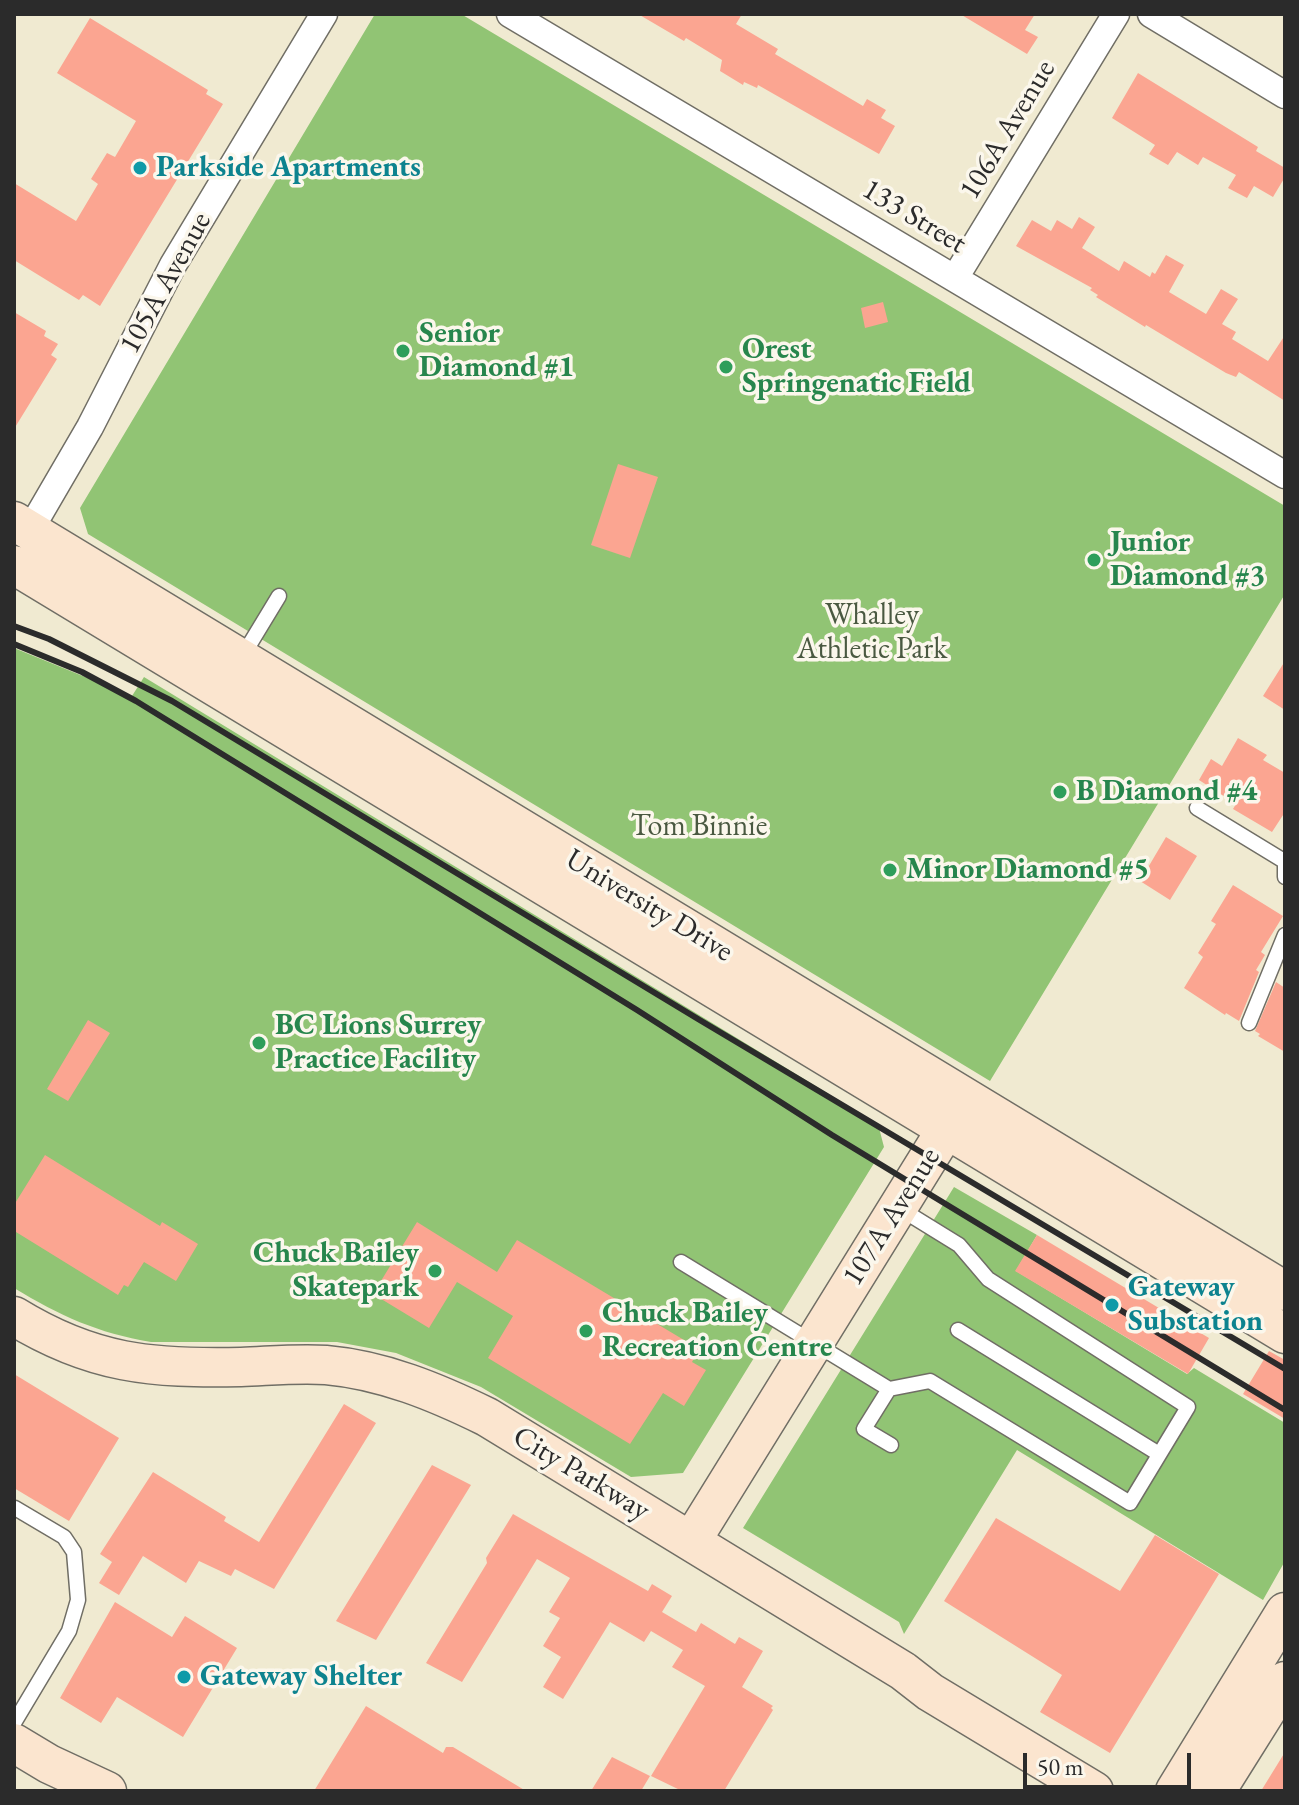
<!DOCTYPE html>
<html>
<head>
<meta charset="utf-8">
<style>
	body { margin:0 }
	#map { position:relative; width:1299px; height:1805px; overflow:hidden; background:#f0ead1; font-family:"EB Garamond",serif }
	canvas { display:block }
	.frame { position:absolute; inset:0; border:16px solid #2b2b2b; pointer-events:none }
	.scale { position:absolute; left:1023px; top:1753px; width:168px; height:36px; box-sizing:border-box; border:4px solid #2b2b2b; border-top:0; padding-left:10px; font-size:24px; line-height:28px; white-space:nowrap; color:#2b2b2b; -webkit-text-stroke:6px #fbf7ec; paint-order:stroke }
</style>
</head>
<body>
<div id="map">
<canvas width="1299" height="1805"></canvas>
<div class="frame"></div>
<div class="scale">50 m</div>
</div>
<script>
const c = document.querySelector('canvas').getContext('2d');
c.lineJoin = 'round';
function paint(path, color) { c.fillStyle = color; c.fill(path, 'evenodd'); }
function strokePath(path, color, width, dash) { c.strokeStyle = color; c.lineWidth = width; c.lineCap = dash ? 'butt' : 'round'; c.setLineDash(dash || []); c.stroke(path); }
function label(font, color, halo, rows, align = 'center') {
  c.font = font + ' "EB Garamond",serif'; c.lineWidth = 7; c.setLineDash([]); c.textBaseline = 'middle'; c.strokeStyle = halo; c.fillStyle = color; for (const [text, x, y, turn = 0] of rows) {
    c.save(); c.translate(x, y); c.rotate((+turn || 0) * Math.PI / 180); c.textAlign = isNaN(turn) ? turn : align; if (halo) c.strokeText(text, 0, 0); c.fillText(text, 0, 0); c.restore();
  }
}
const green = new Path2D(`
	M375 14H461L1285 506V594L990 1081 88 534 80 508Z
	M14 648 132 696 144 677 878 1124 884 1147 683 1473 631 1477 481 1387 396 1353 337 1342H151C98 1333 60 1316 14 1288Z
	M954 1187 1037 1235 1016 1271 1187 1374 1194 1368 1285 1423V1561L1263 1600 1017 1450 904 1634 899 1622 743 1528Z`);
const building = new Path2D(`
	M638 14H742L736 24 778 49 775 54 863 106 867 99 886 110 881 118 895 126 879 154 758 85 757 88 744 82 743 85 720 71 722 60 686 38 684 41Z
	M960 14H1035L1025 30 1038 37 1027 54Z
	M90 18 208 90 206 94 223 104 100 306 83 295 79 300 14 260V183L76 221 98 184 91 179 107 153 115 157 136 121 57 73Z
	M1138 73 1258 147 1256 151 1285 168V177L1273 197 1254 186 1247 198 1228 188 1236 175 1203 157 1198 165 1177 152 1168 165 1149 154 1155 145 1112 118Z
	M1079 217 1095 227 1082 248 1119 271 1124 261 1150 277 1152 272 1155 274 1166 255 1184 265 1169 292 1206 314 1221 289 1238 299 1222 324 1236 332 1232 339 1268 361 1285 335V401L1239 372 1236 377 1226 373 1146 325 1145 327 1096 297 1098 295 1090 290 1092 288 1016 246 1032 220 1051 231 1057 220 1072 229Z
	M883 302 888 322 865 328 861 308Z
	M14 312 46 331 44 336 58 344 51 355 57 359 14 429Z
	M618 464 658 477 630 558 591 545Z
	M1285 661V710L1263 696Z
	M1238 738 1267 755 1263 760 1285 773V812L1272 832 1233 809 1236 804 1199 780 1211 759 1222 766Z
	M1166 837 1197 856 1170 900 1140 881Z
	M1233 885 1283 916 1261 952 1265 955 1256 970 1259 972 1239 1021 1226 1013 1225 1015 1184 988 1203 957 1198 953 1216 924 1211 921Z
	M1276 982 1285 988V1052L1258 1036 1260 1034 1255 1031Z
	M88 1020 110 1033 68 1101 47 1089Z
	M45 1155 160 1226 162 1222 198 1244 176 1281 144 1262 128 1287 124 1285 118 1295 16 1232 14 1205Z
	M417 1222 497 1272 517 1240 699 1349 692 1362 706 1370 684 1406 663 1393 630 1444 488 1358 513 1316 457 1282 429 1328 373 1294Z
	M1037 1235 1209 1338 1188 1374 1015 1271Z
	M1269 1351 1285 1360V1419L1243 1394Z
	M14 1374 119 1438 69 1521 14 1488Z
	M344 1404 376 1423 274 1589 235 1569 231 1576 199 1561 186 1583 143 1556 119 1595 99 1583 112 1562 100 1554 153 1472 226 1517 224 1521 259 1542Z
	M432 1465 471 1485 376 1640 336 1621Z
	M513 1514 648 1591 652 1584 672 1596 662 1612 696 1632 701 1623 735 1644 739 1637 763 1651 742 1687 773 1706 771 1708 773 1710 724 1791H682L651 1776 705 1686 672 1667 683 1650 651 1631 644 1642 610 1622 563 1699 543 1687 561 1657 543 1646 560 1618 549 1612 570 1578 537 1559 462 1682 426 1663 487 1563 486 1558Z
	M996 1518 1120 1591 1155 1535 1219 1574 1110 1753 1040 1712 1062 1675 944 1601Z
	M115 1602 172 1637 185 1616 237 1648 183 1737 117 1697 101 1723 60 1698Z
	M366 1706 443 1753 446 1747H453L526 1791H314Z
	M1285 1752V1791H1261Z
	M612 1757 650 1776 641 1791H591Z`);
const lane = new Path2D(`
	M242 657 279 596
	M1197 808 1284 861
	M1285 859V877
	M1249 1023 1285 935
	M681 1262 889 1389 864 1429 891 1445
	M958 1330 1159 1454
	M889 1389 930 1381 1130 1503 1188 1407 988 1279 959 1245 899 1208
	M14 1723 69 1631 78 1600 74 1552 64 1537 15 1508`);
const street = new Path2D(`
	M510 14 1285 475
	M1151 14 1285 95
	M955 278 1116 14
	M30 530 90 427 173 265 324 14`);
const secondary = new Path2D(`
	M14 521 1285 1291
	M14 565 1285 1334
	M14 1316C92 1364 152 1369 241 1367 269 1366 298 1363 326 1365 383 1370 436 1392 487 1417L903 1671 930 1692 1094 1791
	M692 1540 960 1107
	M14 1743 49 1764 107 1791
	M1175 1791 1285 1612
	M1216 1791 1285 1681`);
const rail = new Path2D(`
	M14 626 49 639 172 701 698 1019 1285 1369
	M14 644 82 672 136 701 637 1010 832 1135 1285 1410`);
const markers = [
	[140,168,8,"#0f9aa8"],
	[403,351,8,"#2e9e5b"],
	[726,367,8,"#2e9e5b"],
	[1094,560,8,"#2e9e5b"],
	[1060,792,8,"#2e9e5b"],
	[890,870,8,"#2e9e5b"],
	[259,1043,8,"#2e9e5b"],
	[435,1271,8,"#2e9e5b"],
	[1112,1305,8,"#0f9aa8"],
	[586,1331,8,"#2e9e5b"],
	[184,1677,8,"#0f9aa8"]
];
const streetNames = [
	["106A Avenue",1008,130,-59],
	["133 Street",914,217,31],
	["105A Avenue",166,283,-61],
	["University Drive",649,906,31],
	["107A Avenue",892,1217,-58],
	["City Parkway",581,1474,31]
];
const cultureNames = [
	["Parkside Apartments",156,168],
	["Gateway",1128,1288],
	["Substation",1128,1322],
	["Gateway Shelter",200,1677]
];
const leisureNames = [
	["Senior",419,334],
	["Diamond #1",419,368],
	["Orest",742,350],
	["Springenatic Field",742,384],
	["Junior",1110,543],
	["Diamond #3",1110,577],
	["B Diamond #4",1076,792],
	["Minor Diamond #5",906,870],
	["BC Lions Surrey",275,1026],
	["Practice Facility",275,1060],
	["Chuck Bailey",419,1254,"right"],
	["Skatepark",419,1288,"right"],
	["Chuck Bailey",602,1314],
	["Recreation Centre",602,1348]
];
const parkNames = [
	["Whalley",872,616],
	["Athletic Park",872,650],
	["Tom Binnie",699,827]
];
paint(green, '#91c474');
paint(building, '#fba591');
strokePath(lane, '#706e65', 17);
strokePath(street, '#706e65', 29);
strokePath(secondary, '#706e65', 41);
strokePath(lane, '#fff', 14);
strokePath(street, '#fff', 26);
strokePath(secondary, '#fbe5cf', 38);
strokePath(rail, '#2b2b2b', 6);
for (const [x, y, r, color] of markers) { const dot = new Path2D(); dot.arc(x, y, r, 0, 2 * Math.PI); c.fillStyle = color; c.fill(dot); strokePath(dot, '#fbf7ec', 3); }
label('30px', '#2b2b2b', '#fbf7ec', streetNames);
label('bold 30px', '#0d838f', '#fbf7ec', cultureNames, 'left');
label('bold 30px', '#27864d', '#fbf7ec', leisureNames, 'left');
label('30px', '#4a5941', '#fbf7ec', parkNames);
</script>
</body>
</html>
